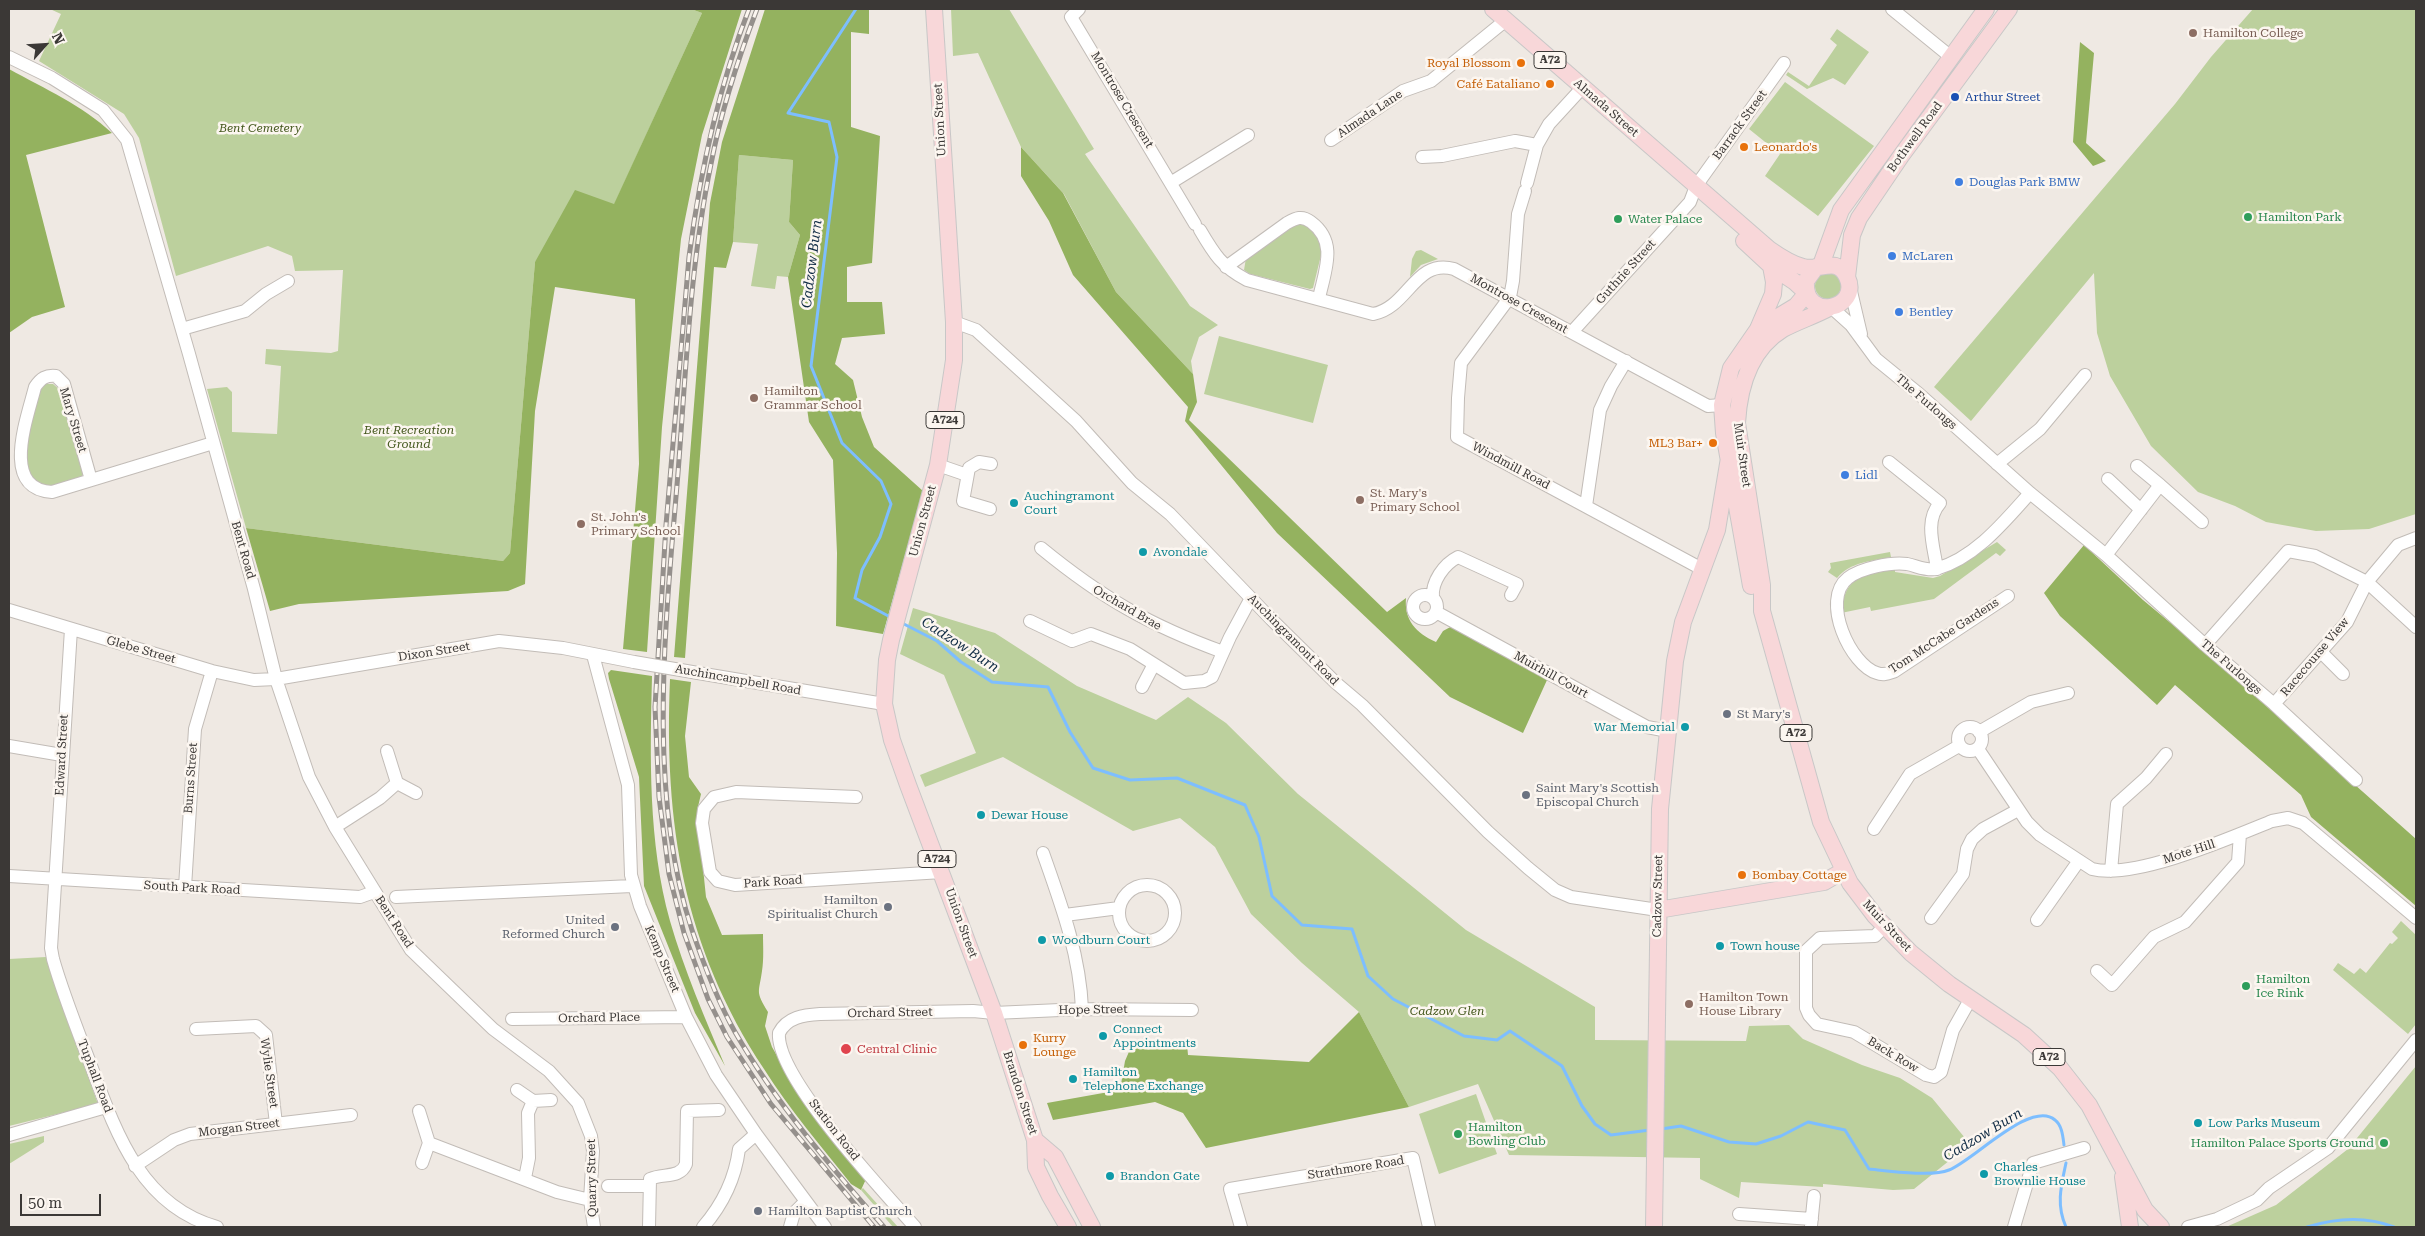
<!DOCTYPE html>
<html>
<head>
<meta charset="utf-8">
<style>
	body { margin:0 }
	#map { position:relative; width:2425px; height:1236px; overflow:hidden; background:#efe9e3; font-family:"Roboto Serif",serif }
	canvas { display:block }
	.frame { position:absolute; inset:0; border:10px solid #3b3836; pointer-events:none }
	.north { position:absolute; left:20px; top:20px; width:50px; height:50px; -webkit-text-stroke:4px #fcf6f0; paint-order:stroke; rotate:64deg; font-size:14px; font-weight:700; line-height:20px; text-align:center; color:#3b3836 }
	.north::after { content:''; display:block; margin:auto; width:18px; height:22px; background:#3b3836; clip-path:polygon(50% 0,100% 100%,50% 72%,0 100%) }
	.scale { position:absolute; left:20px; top:1194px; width:81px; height:22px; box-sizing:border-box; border:2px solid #3b3836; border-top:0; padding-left:6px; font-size:15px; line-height:18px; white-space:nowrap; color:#3b3836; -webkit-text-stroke:4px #fcf6f0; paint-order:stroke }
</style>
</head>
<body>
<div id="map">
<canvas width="2425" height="1236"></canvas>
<div class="frame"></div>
<div class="north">N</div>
<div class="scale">50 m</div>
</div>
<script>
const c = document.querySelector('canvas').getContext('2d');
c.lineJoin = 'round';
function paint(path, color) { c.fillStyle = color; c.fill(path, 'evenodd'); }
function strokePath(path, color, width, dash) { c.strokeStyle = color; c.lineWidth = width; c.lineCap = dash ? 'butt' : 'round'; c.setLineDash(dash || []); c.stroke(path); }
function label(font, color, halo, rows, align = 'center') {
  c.font = font + ' "Roboto Serif",serif'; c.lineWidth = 5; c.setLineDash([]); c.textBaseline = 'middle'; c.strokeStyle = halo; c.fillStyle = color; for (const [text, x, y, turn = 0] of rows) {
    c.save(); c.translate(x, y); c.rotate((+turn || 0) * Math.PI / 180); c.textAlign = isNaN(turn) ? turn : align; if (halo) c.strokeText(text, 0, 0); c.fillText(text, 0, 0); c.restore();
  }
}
const green = new Path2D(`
	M50 9H691L702 13 614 205 535 262 510 553 503 561 246 528 207 389 227 387 232 392V432L277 434 281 366 265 364 266 349 331 353 338 351 343 270 295 271 292 256 268 246 176 276 139 138 124 114 39 61 61 14Z
	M951 9H1009L1094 149 1085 154 1190 306 1218 325 1199 337 1191 361 1193 374 1116 292 1064 194 1021 147 978 53 953 56Z
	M2253 9H2416V514L2369 529 2316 531 2266 522 2235 506 2198 492 2151 446 2110 376 2097 333 2094 273 1971 421 1934 387 2175 104 2211 57Z
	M1837 29 1869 52 1845 85 1833 78 1807 89 1786 75 1788 72 1809 86 1837 45 1830 39Z
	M1785 82 1874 146 1818 216 1765 176 1780 154 1749 129Z
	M739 155 793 160 789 222 800 235 788 277 777 276 775 289 751 286 758 244 733 242Z
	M1300 224C1313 226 1317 237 1323 247L1313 288 1310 289 1250 274 1244 270 1246 258 1292 226Z
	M1421 250 1438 259 1421 265 1410 277 1412 259 1416 251Z
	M1815 286a13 13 0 1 1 26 0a13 13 0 1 1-26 0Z
	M1219 336 1328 365 1313 423 1204 394Z
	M45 384H53L60 390 84 473 79 480C49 486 41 494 23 464L37 393Z
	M1997 542 2006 550 2000 556 1996 553 1934 599 1871 611 1870 607 1841 613C1845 575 1862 576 1895 569V572L1933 578 1940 576Z
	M1890 552 1891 557C1872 561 1850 562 1837 578L1828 572 1831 568 1830 563Z
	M913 608 995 633 1077 686 1156 720 1188 697 1226 723 1298 794 1466 930 1595 1007V1040L1746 1041 1749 1026 1789 1025 1803 1039 1862 1065 1900 1078 1932 1098 1970 1144 1914 1189 1893 1190 1823 1184V1187L1741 1182 1739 1198 1700 1179V1158L1509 1155 1478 1084 1409 1107 1359 1012 1302 963 1251 914 1215 847 1180 818 1133 831 1003 757 925 787 920 775 976 753 944 675 900 654Z
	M2401 921 2416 935V1024L2408 1034 2333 970 2338 963 2354 974 2360 968 2366 973 2390 943 2392 944 2398 938 2392 932Z
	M46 957 98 1104 9 1126V959Z
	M2416 1066V1227H2226L2276 1205 2348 1149Z
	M1476 1094 1497 1154 1439 1174 1419 1114Z
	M44 1136V1142L9 1164V1144Z
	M863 1188 898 1227H893L861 1190Z`);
const forest = new Path2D(`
	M691 9H742L702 135 681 239 662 427 647 652 623 649 639 464 635 299 555 287 535 411 525 584 508 591 299 604 270 611 246 528 503 561 510 553 535 262 575 190 614 204 702 13Z
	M765 9H869V34L851 32V127L880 136 872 263 847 267V302H882L885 334 842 338 835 364 853 380 862 417 874 447 923 491 883 634 836 626 837 553 833 460 809 422 788 277 800 235 789 222 793 160 739 155 733 242 726 268 714 267 685 658 674 657 710 203 722 142Z
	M2080 42 2094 53 2086 143 2106 161 2093 166 2073 142Z
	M9 69C45 89 82 105 112 133L26 155 65 307 32 317 9 333Z
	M1021 147 1063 193 1116 292 1193 374 1197 402 1189 420 1387 612 1406 598C1404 620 1416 633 1436 642L1443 631 1454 625 1547 680 1523 733 1450 697 1277 533 1185 421 1188 407 1073 275 1049 221 1021 176Z
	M2084 545 2143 600 2203 650 2416 839V906L2311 817 2301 795 2175 685 2157 705 2060 616 2044 593Z
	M611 670 652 676C650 757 648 842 670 921 684 970 705 1018 725 1066L695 1013 644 886 639 777 609 679 608 673Z
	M670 679 691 682 685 736 689 777 701 794 697 811 706 897 722 935 763 934C763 946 764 959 762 971 759 993 755 991 768 1012L765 1026 772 1047 804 1103 866 1179 861 1190 851 1184C821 1146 790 1110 764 1069 683 946 664 824 670 679Z
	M1359 1012 1409 1107 1206 1148 1183 1113 1155 1102 1053 1120 1047 1103 1120 1090 1125 1061 1131 1047 1187 1044 1188 1055 1309 1062Z`);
const stream = new Path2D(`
	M856 9 788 113 829 122 837 157 811 366 842 443 881 481 891 504 880 537 862 570 855 598 892 618
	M900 622 937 641 961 662 992 682 1048 687 1070 732 1093 768 1130 780 1177 778 1245 805 1259 837 1272 896 1302 925 1352 929 1368 976 1393 999 1464 1036 1497 1040 1510 1031 1562 1066 1582 1106 1595 1124 1611 1135 1650 1130
	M1661 1129 1681 1126 1729 1142 1756 1144 1781 1136 1808 1122 1845 1130 1869 1169C1889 1171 1932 1177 1949 1170 1973 1161 2031 1099 2055 1120 2062 1125 2063 1137 2064 1145
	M2066 1163C2061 1186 2056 1205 2066 1227
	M2307 1227C2336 1218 2366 1216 2394 1227`);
const minor = new Path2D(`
	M1079 9 1071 17 1195 224
	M1892 9 1951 57
	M9 57 52 78 103 110 127 140 189 354 254 589 276 679 309 777 335 827 411 950 493 1029 549 1071 578 1103 591 1136 593 1151 590 1200 594 1227
	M1331 140 1403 91 1431 81 1506 20
	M1422 157 1442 156 1515 141 1537 145
	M1172 182 1248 135
	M1527 183 1537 145 1549 124 1582 88
	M1525 191 1518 214 1513 281 1510 297 1461 363 1458 398 1457 437 1702 569
	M1200 230C1214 254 1222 267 1247 280L1373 314C1408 308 1415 258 1454 269L1708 406 1722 405
	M1226 267 1287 223C1296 218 1302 215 1311 222 1338 242 1325 270 1319 298
	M1850 287 1861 334
	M1831 307 1851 325 1876 359 1919 394 2030 493 2106 555 2205 645 2274 704 2356 780
	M954 322 976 330 1076 421 1132 483 1170 514 1271 619 1336 683 1362 705 1488 832 1528 868 1555 890 1571 897 1658 910
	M182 329 245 311 266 294 288 281
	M1572 332 1690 202 1696 186 1784 63
	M1889 462 1940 503C1924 521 1934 547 1937 569
	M1997 464 2040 429 2085 375
	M938 465 967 475
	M2137 466 2160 485
	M2108 479 2141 510
	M91 480 64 384 56 376C46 375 41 378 35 387 27 419 0 489 52 492L213 443
	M1586 506 1600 410 1611 386 1626 361
	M990 509 963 501 969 468 979 462 991 464
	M1041 548C1102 598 1149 625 1223 652
	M2106 555 2160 485 2202 522
	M1413 607a12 12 0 1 1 24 0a12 12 0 1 1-24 0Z
	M2008 596 1895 671C1889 673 1884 676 1877 673 1851 666 1820 600 1848 578 1861 568 1890 562 1907 564 1917 566 1926 571 1936 569 1975 558 2004 522 2030 493
	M1433 598C1431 582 1444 564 1458 557L1517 584 1511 595
	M9 610 212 671 254 680 276 679 499 641 563 648 634 662
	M1436 612 1647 727 1668 731
	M1030 621 1072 641 1091 634 1130 649 1184 683 1204 681 1212 677 1230 637 1251 598
	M71 629 51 948 53 959C63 994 77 1029 90 1063 115 1130 140 1206 217 1227
	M2205 645 2288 551 2315 556 2367 582 2416 627
	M2321 652 2343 674
	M593 655 628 785 631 875 640 906 686 1017 716 1075 756 1134 825 1227
	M698 673 884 704
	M1142 687 1154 664
	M2274 704 2347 622 2367 582 2398 545 2416 538
	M1958 739a12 12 0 1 1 24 0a12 12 0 1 1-24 0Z
	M1979 732 2031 702 2068 693
	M9 746 62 755
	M1978 749 2027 822 2040 835 2092 869C2134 880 2230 838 2272 821L2288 818 2303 823 2416 918
	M387 751 397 783 416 793
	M856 797 736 792 714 797 704 809 702 823 710 872 718 881 735 885 942 872
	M335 827 380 798 397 783
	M1874 829 1910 774 1959 746
	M1043 853C1061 904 1080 955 1082 1009
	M2111 871 2117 804 2146 778 2166 754
	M9 876 360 897 374 892
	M1119 913a28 28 0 1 1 56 0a28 28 0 1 1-56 0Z
	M185 887 195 729 212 671
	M396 897 632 886
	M1065 915 1119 908
	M1931 918 1963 874 1967 849 1972 839 1983 829 2018 810
	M2037 920 2078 862
	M1884 927 1875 936 1820 938 1806 951V1008L1809 1015 1817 1024 1854 1032 1926 1075 1934 1077 1941 1072 1953 1030 1971 998
	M2097 971 2112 985 2154 937 2185 922 2238 862 2240 834
	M512 1019 686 1017
	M196 1029 256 1026 266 1035 276 1124
	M517 1090 533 1101 551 1100
	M419 1111 429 1143 422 1163
	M9 1135 106 1107
	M429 1143 557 1192 590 1200
	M135 1166 174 1140 190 1134 351 1115
	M525 1178 529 1158 528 1113 533 1101
	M608 1186H649
	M1739 1214 1812 1219
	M1811 1226 1814 1196
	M649 1227 650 1179C663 1173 680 1179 686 1164L687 1111 719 1110
	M703 1227C723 1204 735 1180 739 1149L756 1134
	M790 1227 794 1213 805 1202
	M915 1227C884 1192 775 1076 779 1033 787 1017 804 1015 820 1014L973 1011 994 1013 1082 1009 1192 1010
	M1241 1227 1230 1189 1413 1158 1429 1227
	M2014 1227 2033 1163 2084 1148
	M2188 1227 2217 1219 2257 1200 2269 1188 2328 1148 2416 1040`);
const major = new Path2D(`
	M934 9 954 322V360L938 465 891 640 887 660 884 704 892 740 908 785 994 1013 1035 1140 1036 1167 1050 1196 1068 1227
	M1493 9 1769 249C1779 256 1791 264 1803 267 1819 272 1837 255 1847 277 1862 309 1803 323 1806 281L1816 267
	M1744 241 1771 266 1795 282 1807 293 1796 306 1758 329
	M1821 265 1841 210 1986 9
	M1847 277 1852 235 1859 218 1901 156 2009 9
	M1829 308C1814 316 1798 321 1783 329 1750 349 1739 388 1737 423L1762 585V611L1821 822 1850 883 1875 916 1911 953 1949 984 2024 1035 2060 1068 2089 1105 2145 1210 2161 1227
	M1751 586 1724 433 1722 405 1731 368 1758 329 1773 294 1774 282 1771 266
	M1658 910 1824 882 1843 871
	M1035 1140 1055 1157 1092 1227
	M2123 1177 2130 1227
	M1654 1227 1660 809 1668 731 1675 661 1683 622 1717 530 1729 458`);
const rail = new Path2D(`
	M749 9C718 89 700 172 689 257L666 525 655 707 659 797 669 874 684 933 708 999 727 1037 771 1104 874 1227
	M757 9C738 59 721 111 711 164 690 265 686 371 678 473 666 618 646 791 692 930 704 965 717 1000 735 1032 776 1103 830 1166 884 1227`);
const minorBridge = new Path2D(`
	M634 662 698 673`);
const markers = [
	[2193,33,5,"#8d6e63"],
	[1521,63,5,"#e8710a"],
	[1550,84,5,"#e8710a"],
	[1955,97,5,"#1a4fb4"],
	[1744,147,5,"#e8710a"],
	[1959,182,5,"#3f7fe0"],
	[2248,217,5,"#2e9e5b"],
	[1618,219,5,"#2e9e5b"],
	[1892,256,5,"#3f7fe0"],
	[1899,312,5,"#3f7fe0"],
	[754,398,5,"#8d6e63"],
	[1713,443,5,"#e8710a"],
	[1845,475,5,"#3f7fe0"],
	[1360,500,5,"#8d6e63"],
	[1014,503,5,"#0f9aa8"],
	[581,524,5,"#8d6e63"],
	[1143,552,5,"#0f9aa8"],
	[1727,714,5,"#6b7280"],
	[1685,727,5,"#0f9aa8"],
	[1526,795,5,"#6b7280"],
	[981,815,5,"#0f9aa8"],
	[1742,875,5,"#e8710a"],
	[888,907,5,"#6b7280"],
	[615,927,5,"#6b7280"],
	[1042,940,5,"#0f9aa8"],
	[1720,946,5,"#0f9aa8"],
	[2246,986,5,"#2e9e5b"],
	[1689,1004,5,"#8d6e63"],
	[1103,1036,5,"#0f9aa8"],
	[1023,1045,5,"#e8710a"],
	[846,1049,6,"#e0444e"],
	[1073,1079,5,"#0f9aa8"],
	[2198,1123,5,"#0f9aa8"],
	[1458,1134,5,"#2e9e5b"],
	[2384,1143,5,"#2e9e5b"],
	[1984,1174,5,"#0f9aa8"],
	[1110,1176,5,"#0f9aa8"],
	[758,1211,5,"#6b7280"]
];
const shields = [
	[1550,60,32],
	[945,420,38],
	[1796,733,32],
	[937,859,38],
	[2049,1057,32]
];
const shieldNames = [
	["A72",1550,60],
	["A724",945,420],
	["A72",1796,733],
	["A724",937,859],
	["A72",2049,1057]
];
const educationNames = [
	["Hamilton College",2203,33],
	["Hamilton",764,391],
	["Grammar School",764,405],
	["St. Mary's",1370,493],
	["Primary School",1370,507],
	["St. John's",591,517],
	["Primary School",591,531],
	["Hamilton Town",1699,997],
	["House Library",1699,1011]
];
const foodNames = [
	["Royal Blossom",1511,63],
	["Café Eataliano",1540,84],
	["Leonardo's",1754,147,"left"],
	["ML3 Bar+",1703,443],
	["Bombay Cottage",1752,875,"left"],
	["Kurry",1033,1038,"left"],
	["Lounge",1033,1052,"left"]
];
const transitNames = [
	["Arthur Street",1965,97]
];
const streetNames = [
	["Montrose Crescent",1122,100,59],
	["Almada Street",1606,108,41],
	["Almada Lane",1370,114,-34],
	["Union Street",940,120,-93],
	["Barrack Street",1740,125,-54],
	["Bothwell Road",1915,137,-54],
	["Guthrie Street",1626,272,-48],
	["Montrose Crescent",1519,304,29],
	["The Furlongs",1926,402,41],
	["Mary Street",73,420,73],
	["Muir Street",1742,455,82],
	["Windmill Road",1511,466,28],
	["Union Street",923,521,-75],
	["Bent Road",243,550,74],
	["Orchard Brae",1127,608,30],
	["Tom McCabe Gardens",1944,636,-33],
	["Auchingramont Road",1293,640,45],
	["Glebe Street",141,650,16],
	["Dixon Street",434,652,-9],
	["Racecourse View",2315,657,-50],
	["The Furlongs",2231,667,41],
	["Muirhill Court",1551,675,29],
	["Auchincampbell Road",738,680,10],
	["Edward Street",62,755,-87],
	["Burns Street",191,778,-86],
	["Mote Hill",2189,852,-18],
	["Park Road",773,882,-4],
	["South Park Road",192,888,3],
	["Cadzow Street",1658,896,-89],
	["Bent Road",394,922,57],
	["Union Street",961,923,70],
	["Muir Street",1887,926,47],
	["Kemp Street",662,959,67],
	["Hope Street",1093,1010,-1],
	["Orchard Street",890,1013,-1],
	["Orchard Place",599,1018,-1],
	["Back Row",1893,1055,31],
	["Wylie Street",269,1073,82],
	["Tuphall Road",95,1076,69],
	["Brandon Street",1020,1093,72],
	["Morgan Street",239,1128,-7],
	["Station Road",834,1130,52],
	["Strathmore Road",1356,1168,-9],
	["Quarry Street",592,1178,-91]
];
const parkNames = [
	["Bent Cemetery",260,128],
	["Bent Recreation",409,430],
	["Ground",409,444],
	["Cadzow Glen",1447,1011]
];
const shopNames = [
	["Douglas Park BMW",1969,182],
	["McLaren",1902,256],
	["Bentley",1909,312],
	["Lidl",1855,475]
];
const leisureNames = [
	["Hamilton Park",2258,217],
	["Water Palace",1628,219],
	["Hamilton",2256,979],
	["Ice Rink",2256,993],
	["Hamilton",1468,1127],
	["Bowling Club",1468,1141],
	["Hamilton Palace Sports Ground",2374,1143,"right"]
];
const cultureNames = [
	["Auchingramont",1024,496],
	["Court",1024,510],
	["Avondale",1153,552],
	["War Memorial",1675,727,"right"],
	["Dewar House",991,815],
	["Woodburn Court",1052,940],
	["Town house",1730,946],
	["Connect",1113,1029],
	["Appointments",1113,1043],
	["Hamilton",1083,1072],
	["Telephone Exchange",1083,1086],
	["Low Parks Museum",2208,1123],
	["Charles",1994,1167],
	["Brownlie House",1994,1181],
	["Brandon Gate",1120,1176]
];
const worshipNames = [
	["St Mary's",1737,714],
	["Saint Mary's Scottish",1536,788],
	["Episcopal Church",1536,802],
	["Hamilton",878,900,"right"],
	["Spiritualist Church",878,914,"right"],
	["United",605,920,"right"],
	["Reformed Church",605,934,"right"],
	["Hamilton Baptist Church",768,1211]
];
const healthNames = [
	["Central Clinic",857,1049]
];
const waterNames = [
	["Cadzow Burn",812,264,-83],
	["Cadzow Burn",960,645,33],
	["Cadzow Burn",1983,1135,-31]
];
paint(green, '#bcd09d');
paint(forest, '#94b25f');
strokePath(stream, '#7dbeff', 3);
strokePath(minor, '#c2bcb7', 14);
strokePath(major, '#c8c7c7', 18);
strokePath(minor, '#fff', 12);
strokePath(major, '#f8d7d9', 16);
strokePath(rail, '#95908c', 5);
strokePath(rail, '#fcf6f0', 3, [9]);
strokePath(minorBridge, '#c2bcb7', 14, []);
strokePath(minorBridge, '#fff', 12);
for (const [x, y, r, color] of markers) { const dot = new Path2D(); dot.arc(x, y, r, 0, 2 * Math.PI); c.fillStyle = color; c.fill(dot); strokePath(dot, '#fcf6f0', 2); }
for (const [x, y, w] of shields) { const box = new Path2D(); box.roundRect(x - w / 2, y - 8.5, w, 17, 4); c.fillStyle = '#fcf6f0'; c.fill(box); strokePath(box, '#3b3836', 1); }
label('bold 11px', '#3b3836', null, shieldNames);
label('12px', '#785e54', '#fcf6f0', educationNames, 'left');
label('12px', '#c56008', '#fcf6f0', foodNames, 'right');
label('12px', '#164399', '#fcf6f0', transitNames, 'left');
label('12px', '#3b3836', '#fcf6f0', streetNames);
label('italic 12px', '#45591e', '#fcf6f0', parkNames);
label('12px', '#366cbe', '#fcf6f0', shopNames, 'left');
label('12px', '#27864d', '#fcf6f0', leisureNames, 'left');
label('12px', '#0d838f', '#fcf6f0', cultureNames, 'left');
label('12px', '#5b616d', '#fcf6f0', worshipNames, 'left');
label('12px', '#be3a42', '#fcf6f0', healthNames, 'left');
label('italic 14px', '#112c45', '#fcf6f0', waterNames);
</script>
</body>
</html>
